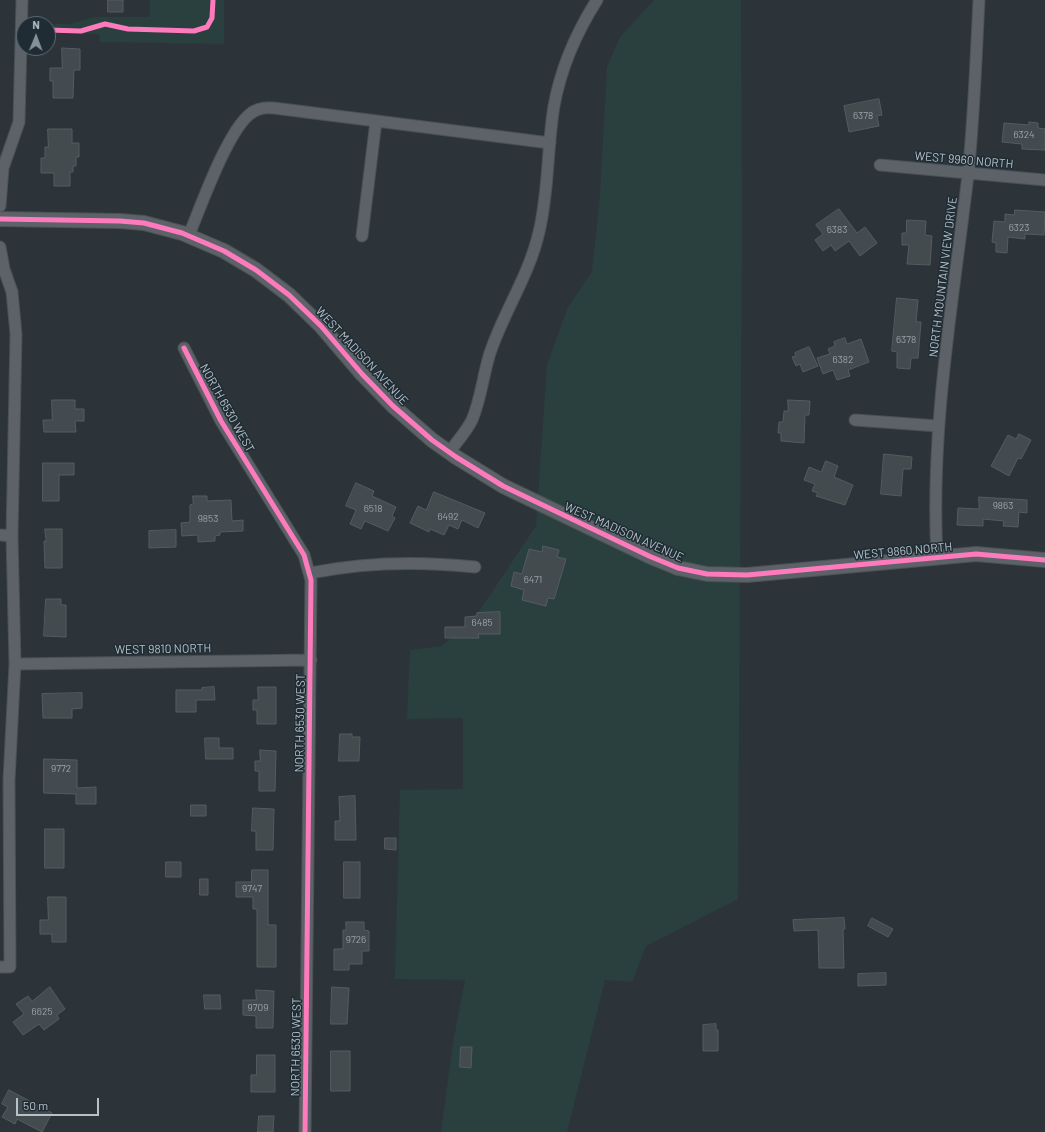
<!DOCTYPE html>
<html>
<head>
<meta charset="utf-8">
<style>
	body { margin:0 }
	#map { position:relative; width:1045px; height:1132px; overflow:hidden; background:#2c3439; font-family:Barlow,sans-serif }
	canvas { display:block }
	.north { position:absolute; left:16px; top:16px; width:40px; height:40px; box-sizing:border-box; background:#1f2c34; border:1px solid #5b6870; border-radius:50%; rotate:1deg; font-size:11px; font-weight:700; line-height:16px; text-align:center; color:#b6c1ca }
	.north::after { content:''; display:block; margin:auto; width:14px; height:18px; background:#869097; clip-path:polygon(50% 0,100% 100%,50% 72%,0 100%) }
	.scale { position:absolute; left:16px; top:1098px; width:83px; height:18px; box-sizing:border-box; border:2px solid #b6c1ca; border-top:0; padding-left:5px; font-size:12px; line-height:14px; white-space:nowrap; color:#b6c1ca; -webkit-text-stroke:3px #1f2c34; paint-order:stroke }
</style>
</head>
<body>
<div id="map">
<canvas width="1045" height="1132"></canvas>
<div class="north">N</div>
<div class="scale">50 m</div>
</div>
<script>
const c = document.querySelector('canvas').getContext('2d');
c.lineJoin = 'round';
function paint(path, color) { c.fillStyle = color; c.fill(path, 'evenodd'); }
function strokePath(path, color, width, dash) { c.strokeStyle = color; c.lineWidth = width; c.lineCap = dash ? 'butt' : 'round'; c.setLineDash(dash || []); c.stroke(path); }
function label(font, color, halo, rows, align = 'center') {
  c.font = font + ' Barlow,sans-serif'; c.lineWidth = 3; c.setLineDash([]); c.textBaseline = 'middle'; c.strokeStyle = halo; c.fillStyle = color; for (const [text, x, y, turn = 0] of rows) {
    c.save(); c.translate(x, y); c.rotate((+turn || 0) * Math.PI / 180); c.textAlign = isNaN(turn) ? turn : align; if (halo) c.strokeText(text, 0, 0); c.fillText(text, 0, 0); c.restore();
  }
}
const green = new Path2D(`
	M150 0H224V44L100 42 99 34 48 33V24H29H71L94 17H150Z
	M654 0H741L742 226 738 899 646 946 632 982 605 980 567 1132H441L453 1043 465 980 395 979 400 790 463 789V718L407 719 410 650 442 646 480 610 536 526 547 365 568 307 592 272 600 197 607 67 620 37Z`);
const building = new Path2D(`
	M108 0H123V12H108Z
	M62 48 80 49V70H74L73 98H53V81H50V68H62Z
	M879 99 882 115 877 116 879 126 849 132 844 106Z
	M1029 122 1038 123V128L1045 129V150L1022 149V144L1002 142 1004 123 1029 125Z
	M48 129H72V143H79V157H76V166H73V172H70V186H54V173H41V158H45V147H48Z
	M839 209 857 233 865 227 877 243 860 256 849 241 835 251 831 245 823 251 815 240 823 234 816 225Z
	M1015 210 1045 212 1044 235 1025 234V239L1008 237 1007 253 996 252V243L992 242 994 221 1005 222V214L1014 215Z
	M907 220 926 221 925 235 932 236 930 265 907 264 909 245H902V233H906Z
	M897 298 918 300 916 322H921L918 358H911L910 369 897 368V352L892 351Z
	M845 338 847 344 861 339 869 362 848 370 850 376 837 380 833 370 823 374 817 358 830 354 828 349 835 346 834 342Z
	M809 347 818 366 803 372 800 364 796 366 792 357 796 356 795 353Z
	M52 400H75V409H84V421H75L76 432H44L43 420H52Z
	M788 400 810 401 809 415H805L804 443 781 441V433H778L779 422H783L784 411H788Z
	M1019 434 1031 440 1021 459 1018 458 1009 476 991 466 1008 435 1016 439Z
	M884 454 912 457 911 469H903L901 496 881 494Z
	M826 461 838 466 834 477 853 485 845 505 816 496 818 493 812 491 815 484 804 480 809 467 821 472Z
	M43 463H74V475H59V501H43Z
	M356 483 374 491 372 496 396 507 392 516 395 518 388 531 365 521 361 529 350 524 356 510 346 506Z
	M434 492 485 513 478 528 462 520 458 529 449 525 444 535 430 529 429 532 410 523 418 506 426 510Z
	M193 496H207V501L231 500 232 521 243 520V531L220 532V535L215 536V541L198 542V535L182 536 181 523 190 522V505L193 504Z
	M979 497 1027 500V513L1019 512 1018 527 1003 526 1004 521 983 519V526L957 525 958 508 979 509Z
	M45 529H62V568H45L44 541H46Z
	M176 530V547L149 548V531Z
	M543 546 559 550 557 557 566 559 554 599 548 598 546 606 522 600 524 590 511 586 514 572 522 574 529 549 542 552Z
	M46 599H61V605H66V637L44 636Z
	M500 612V634H478L479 638H445V627H465V617L477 616V613Z
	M214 687 215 700H196V712H176V690H202V688Z
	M258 687H276V724H257V710H253V700H258Z
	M82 693V708L72 709V718H43L42 694Z
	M340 734H352V737H360L359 761H339Z
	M205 738H219V748H233V759H206Z
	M260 750 276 751 275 791H259V771H255V761H260Z
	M44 759 77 760V788L96 787V804H76V794L44 793Z
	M355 796 356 840H335V821H340L339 797Z
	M191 805H206V816H191Z
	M253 808 274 809 273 850H256V831H252Z
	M45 829H64V868H45Z
	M385 838H396V850L385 849Z
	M166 862H181V877H166Z
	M344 862H360V898H344Z
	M252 870H268V925H276V967H257V909H253V897H236V882H251Z
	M200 879H208V895H200Z
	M48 897H66V942H52V934H40V920H48Z
	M844 918 845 929H843L844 968H819L818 930 794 931 793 920Z
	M872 918 893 929 888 937 868 926Z
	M346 922H364V930L369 931V951H362V964H349V970H334V949H343V930H346Z
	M886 973V985L858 986V974Z
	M50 987 65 1009 57 1015 59 1019 44 1030 39 1024 23 1035 13 1022 24 1014 16 1004 28 996 32 1001Z
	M332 987 349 988 347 1024H331Z
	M256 990 274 991 273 1028H256V1016L243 1015V1000H256Z
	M204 995H220L221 1009H205Z
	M716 1024V1030H718V1051H703V1025Z
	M461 1047H472L471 1068 460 1067Z
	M331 1051H350V1091H331Z
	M257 1055H275V1092H251V1075H256Z
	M9 1090 52 1113 42 1132 17 1119 15 1124 2 1117 8 1107 2 1104Z
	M259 1116H274L273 1132H258Z`);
const minor = new Path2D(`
	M880 165 1045 180
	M0 206 3 168 19 122 22 0
	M189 235C201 206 227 132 250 114 257 108 265 107 274 108L550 143
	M362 236 376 121
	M0 247 4 269 12 292 16 334 12 536 15 664 9 780 10 967H0
	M184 348 221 421 304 555 311 580 305 1132
	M855 420 938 426
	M449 452C457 442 466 432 472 420 481 399 483 375 490 353 504 311 529 276 539 232 549 191 547 148 554 106 561 67 576 33 597 0
	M0 535 12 536
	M937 557C930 429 953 302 968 175 974 117 976 58 979 0
	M310 573C365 562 419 561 475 567
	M15 664 311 660`);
const tertiary = new Path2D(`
	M0 219 120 221 144 223 182 233 224 251 256 270 289 295 321 326 362 374 393 406 432 440 456 457 503 486 649 556 678 568 707 574 747 575 976 554 1045 560`);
const cycleway = new Path2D(`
	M48 30 81 31 105 24 128 29 194 31 207 27 212 18 213 0
	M0 219 120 221 144 223 182 233 224 251 256 270 289 295 321 326 362 374 393 406 432 440 456 457 503 486 649 556 678 568 707 574 747 575 976 554 1045 560
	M184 348 221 421 304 555 311 580 305 1132`);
const numberNames = [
	["6378",863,116],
	["6324",1024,135],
	["6323",1019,228],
	["6383",837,230],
	["6378",906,340],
	["6382",843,360],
	["9863",1003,506],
	["6518",373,509],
	["6492",448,517],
	["9853",208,519],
	["6471",533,580],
	["6485",482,623],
	["9772",61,769],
	["9747",252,889],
	["9726",356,940],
	["9709",258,1008],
	["6625",42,1012]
];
const streetNames = [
	["WEST 9960 NORTH",964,160,5],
	["NORTH MOUNTAIN VIEW DRIVE",943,277,-83],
	["WEST MADISON AVENUE",362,356,47],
	["NORTH 6530 WEST",227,408,61],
	["WEST MADISON AVENUE",624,532,24],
	["WEST 9860 NORTH",903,551,-5],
	["WEST 9810 NORTH",163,649,-1],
	["NORTH 6530 WEST",300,723,-89],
	["NORTH 6530 WEST",296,1047,-89]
];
paint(green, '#29403f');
paint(building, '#444b4f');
strokePath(building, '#545c61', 1);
strokePath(minor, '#4a5054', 13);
strokePath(tertiary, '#4a5054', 16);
strokePath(minor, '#5c6267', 11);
strokePath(tertiary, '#5c6267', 14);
strokePath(cycleway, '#fd7abc', 5);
label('10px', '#9aa4ab', null, numberNames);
label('12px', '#b6c1ca', '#1f2c34', streetNames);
</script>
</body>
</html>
